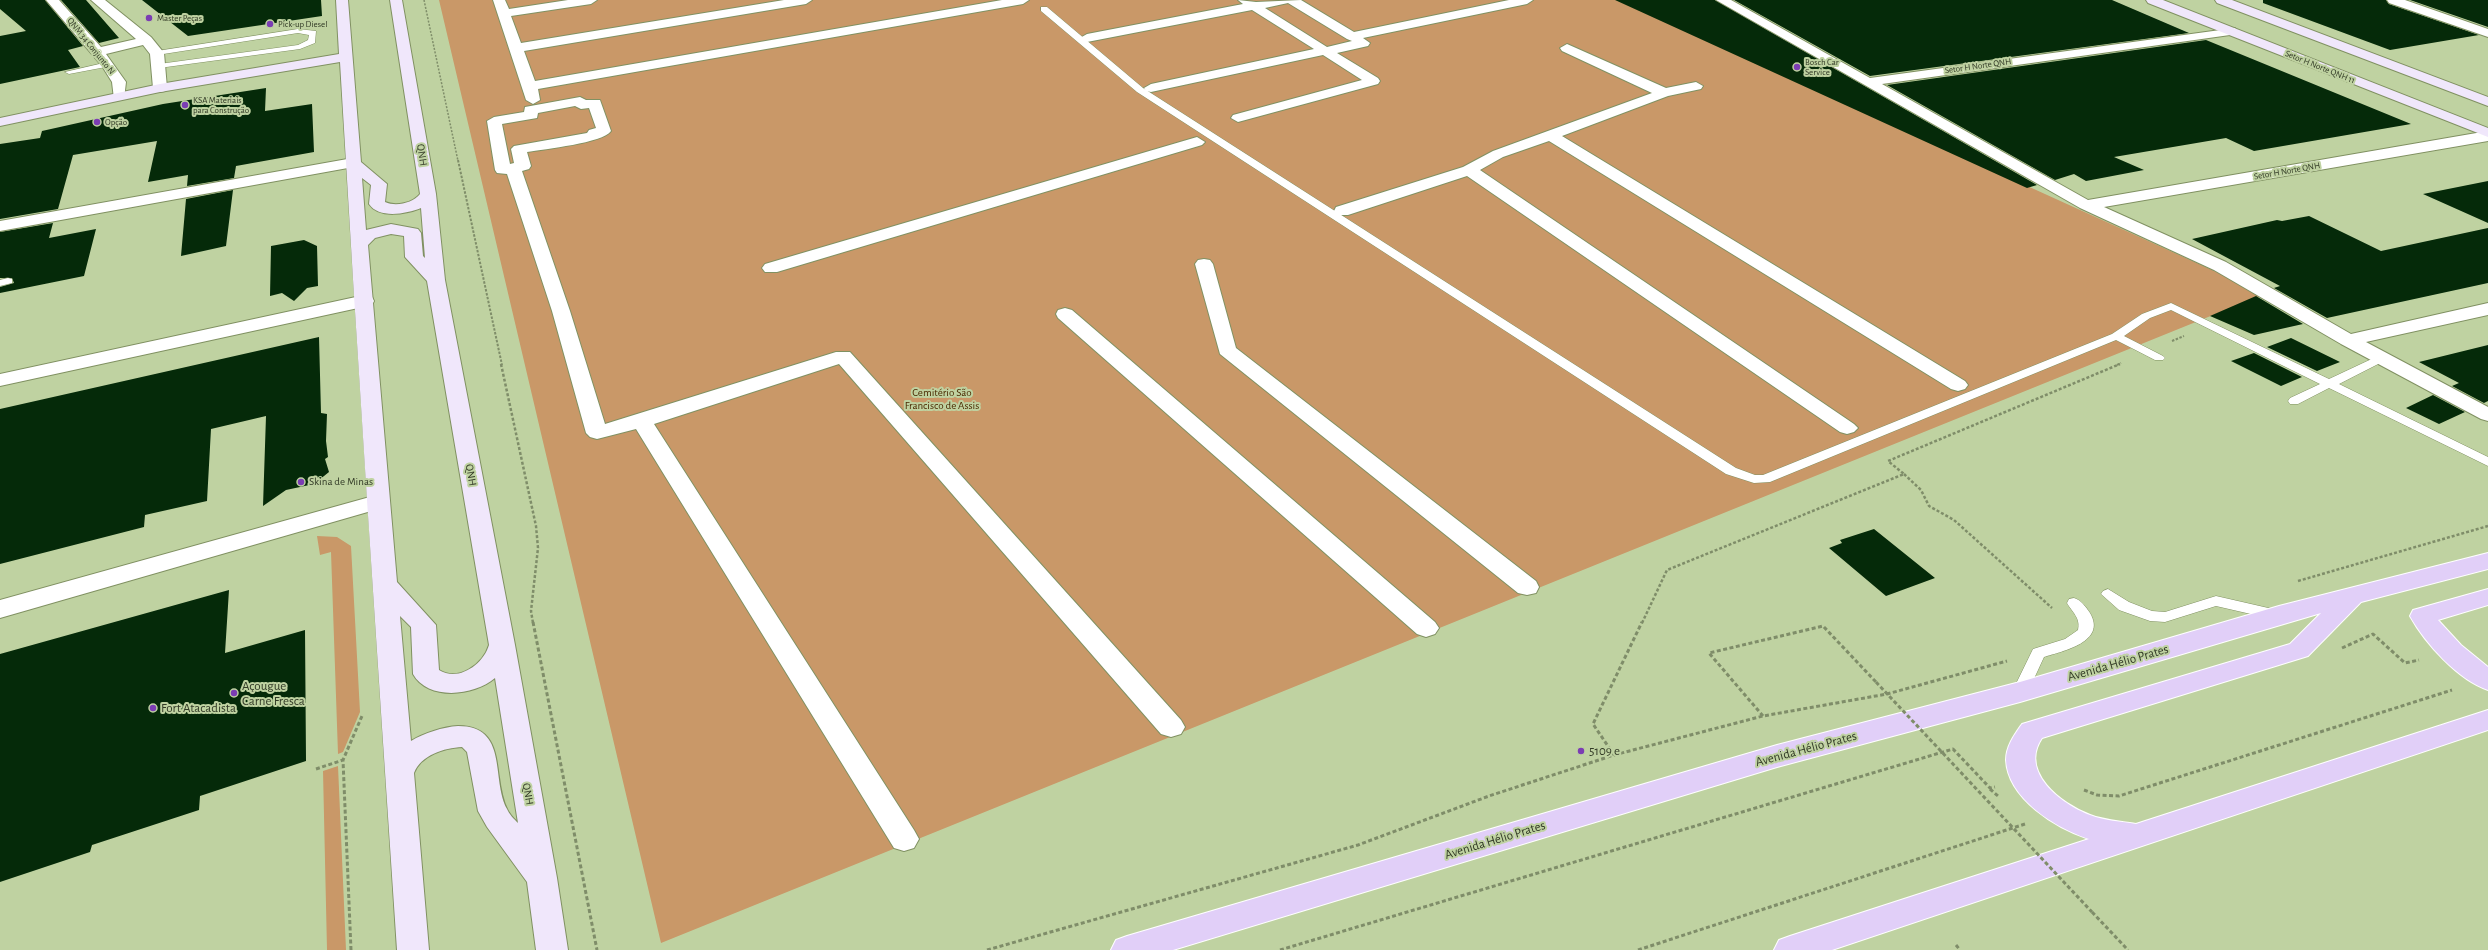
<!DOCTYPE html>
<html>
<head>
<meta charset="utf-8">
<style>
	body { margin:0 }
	canvas { display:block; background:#bfd2a1 }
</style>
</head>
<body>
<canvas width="2488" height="950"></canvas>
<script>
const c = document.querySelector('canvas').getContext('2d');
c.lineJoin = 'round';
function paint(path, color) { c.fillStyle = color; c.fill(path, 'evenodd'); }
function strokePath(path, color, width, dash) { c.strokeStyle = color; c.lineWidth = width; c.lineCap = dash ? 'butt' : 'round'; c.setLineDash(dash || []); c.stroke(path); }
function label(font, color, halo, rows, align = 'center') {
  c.font = font + ' "Alegreya Sans",sans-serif'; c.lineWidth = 4; c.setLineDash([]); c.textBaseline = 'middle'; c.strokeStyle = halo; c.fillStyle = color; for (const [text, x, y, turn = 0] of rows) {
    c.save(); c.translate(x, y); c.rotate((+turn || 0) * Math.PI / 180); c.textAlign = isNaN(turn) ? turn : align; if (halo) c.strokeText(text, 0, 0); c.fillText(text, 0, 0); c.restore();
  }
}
const green = new Path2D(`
	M439 0H1618L2265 294 661 943Z
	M317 536 337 537 351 546 360 712 343 752 338 754 331 552 320 555Z
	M338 766 346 950H327L323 771Z`);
const building = new Path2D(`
	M0 0H45L83 46 68 50 80 67 0 84V36L26 31 0 9Z
	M61 0H86L119 38 99 43Z
	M142 0H321L322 16 188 36Z
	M1615 0H1715L2037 185 2027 188Z
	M1734 0H2112L2189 33 1870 76Z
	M2263 0H2386L2389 4 2479 35 2390 50 2263 3Z
	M2410 0H2488V27Z
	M2206 40 2411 124 2254 151 2226 138 2114 157 2144 170 2086 181 2074 174 2055 180 1887 85Z
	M266 88 265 111 312 104 314 152 236 166 234 178 187 186 188 175 148 182 157 141 73 155 58 209 0 219V144L40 138 42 131 163 104Z
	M2488 181V223L2423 194Z
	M233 190 226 246 181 256 186 199Z
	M2309 216 2381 251 2488 228V283L2327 318 2274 288 2280 286 2192 239 2277 220 2282 221Z
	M53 223 49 238 96 229 84 276 0 293V287L14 283 12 278H0V232Z
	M304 240 317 246 318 286 307 288 294 301 282 293 270 296 271 246Z
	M2256 296 2303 324 2254 335 2210 316Z
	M319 337 321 413 327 414 326 441 328 457 325 459 329 472 314 484 286 490 263 506 266 416 211 429 207 501 145 515 144 527 0 564V409Z
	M2291 338 2340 362 2317 371 2267 347Z
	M2488 345V401L2484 403 2452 386 2459 383 2419 362Z
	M2254 353 2302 377 2281 386 2231 361Z
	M2433 395 2465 412 2439 424 2406 408Z
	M1874 529 1935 578 1886 596 1829 548 1842 543 1840 540Z
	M229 590 225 653 305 630 306 761 200 796 199 810 92 845 90 852 0 882V654Z`);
const pathFar3 = new Path2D(`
	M424 0 458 161`);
const pathFar2 = new Path2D(`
	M458 160 502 365
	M2172 341 2184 336
	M2117 365 2121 363`);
const pathFar1 = new Path2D(`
	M501 364 536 526 538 548 531 611 533 623
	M1904 474 1921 490 1929 506 1954 520 2052 608
	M2298 581 2488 526
	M1642 623 1667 570 1904 474 1888 461 2120 364`);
const path = new Path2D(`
	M533 622 597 950
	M2342 648 2373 634 2405 663 2419 660
	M1763 716 1709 653 1823 626 1876 682
	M1614 755 1763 716 1887 694 2007 661
	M316 769 343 760
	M1990 789 1998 796
	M2084 790 2097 795 2119 796 2452 690
	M2092 912 2128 950
	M1956 945 1960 950
	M351 950 343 760 362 716
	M987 950 1358 845 1489 796 1614 755 1593 724 1642 622
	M1280 950 1953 749 1990 788 1995 787
	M1638 950 2025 824`);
const lane = new Path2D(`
	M1041 7H1047L1143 88 1736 468 1755 475H1763L2112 334 2142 314 2171 303 2329 379 2378 356H2386L2388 358 2386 360 2339 384 2488 457V466L2329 388 2298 404H2290L2288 401 2290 398 2320 384 2171 310 2150 318 2124 336 2163 356 2165 358 2163 360H2155L2116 340 1770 482 1754 483 1726 474 1137 92 1041 11Z
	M298 29 316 31 315 43 300 49 159 68 155 66 159 64 298 45 308 40 309 35 298 33 157 55 153 53 157 51Z
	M108 62H111V66L69 74 65 72Z
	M8 278 12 279V283L0 286V280Z
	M2108 589 2129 602 2152 611 2165 612 2216 596 2277 610 2282 611 2284 615 2282 619 2277 620 2216 606 2165 622 2150 621 2119 610 2101 594 2103 591Z
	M2074 598C2081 600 2086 607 2090 613 2107 642 2063 651 2044 657L2026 696 2020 698 2014 696 2012 692 2033 649 2065 639 2078 630C2081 618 2072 612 2067 603L2069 599Z`);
const street = new Path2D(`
	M46 0H59L101 47 136 39 91 0H105L151 37 164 53 167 88 165 91 160 92 153 88 150 54 143 45 106 54 126 82 124 99H114L112 82 102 66Z
	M493 0H505L509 9 568 0H597L591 4 511 16 521 43 784 0H812L806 4 524 51 535 81 1002 0H1029L1023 4 538 89 540 100 533 104 526 100Z
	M1238 0 1256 2 1301 0 1354 32 1509 0H1533L1527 4 1363 38 1370 43 1368 46 1337 53 1378 78 1380 81 1378 84 1238 122 1231 118 1233 115 1362 80 1323 55 1151 92 1146 91 1144 88 1151 84 1314 49 1252 10 1087 42 1080 38 1087 34 1243 4ZM1288 3 1347 39 1352 41 1327 47 1265 8Z
	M1716 0H1731L1870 78 2235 28 2236 31 2235 34 2230 35 1882 84 2088 200 2488 131V141L2104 207 2226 262 2351 334 2488 303V315L2366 342 2488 407V421L2481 419 2341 344 2214 270 2080 208Z
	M2387 0H2405L2488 29V37L2389 3Z
	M1567 44 1666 88 1696 82 1703 86 1701 89 1668 96 1562 136 1965 381 1968 385 1965 389 1958 391 1951 389 1549 141 1503 157 1480 170 1854 424 1858 428 1854 432 1847 434 1840 432 1467 176 1348 215H1336L1334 211 1336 207 1463 167 1493 151 1652 93 1562 51 1560 48Z
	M580 97 586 100H600L611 131C603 143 545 149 527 152L531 166 529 169 522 171 570 311 605 424 836 352H850L1181 720 1185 727 1181 734 1171 737 1161 734 839 364 654 424 914 830 919 839 914 848 904 851 894 848 636 429 597 439 590 437 586 433 552 311 507 174 497 173 495 170 487 121 494 117 524 112 525 107ZM575 106 581 109 589 108 596 128 589 130 587 133 514 146 511 149 514 163 510 164 502 124 537 118 538 113Z
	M1197 137 1205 142 1202 145 777 272H765L762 268 765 264Z
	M353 158 361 163 359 166 0 231V221Z
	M1204 259 1210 260 1213 264 1236 348 1536 581 1539 587 1536 593 1527 595 1518 593 1220 354 1195 264 1198 260Z
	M365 295 372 297 374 301 372 305 0 386V374Z
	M1065 308 1072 310 1435 622 1439 628 1435 634 1426 637 1417 634 1058 318 1056 314 1058 310Z
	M377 495 385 497 388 502 385 507 0 618V600Z`);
const secondary = new Path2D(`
	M336 0H348L361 162 387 184 385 202C396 207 413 203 420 194L390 0H402L436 194 445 280 515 645 557 878 568 950H536L527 882 487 827 478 811 467 752 462 747C444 748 421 755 414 773L429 950H397C377 654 357 358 340 62L160 92 0 126V118L160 84 339 54ZM362 178 371 185 369 204C379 219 406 214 421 208L425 258 423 256 421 233 418 229 391 224 366 230ZM391 234 404 236 405 257 427 281 489 645C483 665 458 682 439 670L436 625 397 582 368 245 375 238ZM400 616 411 627 413 674C428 701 474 696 495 678L518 823C514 819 509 814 507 809 491 779 509 726 458 726 443 727 424 733 411 741Z
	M2146 0H2163L2488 128V137L2148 3Z
	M2215 0H2232L2488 97V106L2217 3Z`);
const primary = new Path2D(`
	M2488 553V569L2361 602 2308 656 2042 738C2019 772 2061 804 2090 815 2105 821 2121 821 2136 824L2488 710V730L1832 950H1774L1779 940 1790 936 2089 839C2056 828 2008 799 2006 760 2006 746 2015 734 2022 724L2290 644 2321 613 2020 702 1777 767 1173 950H1111L1116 940 1127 936 1777 745 2020 682 2279 606Z
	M2488 589V605L2438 620 2461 645 2488 667V690C2458 680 2425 643 2410 616L2413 610Z`);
const pathBridge = new Path2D(`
	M1876 682 2092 912`);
const markers = [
	[149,18,4,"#7b3db3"],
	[270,24,4,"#7b3db3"],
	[1797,67,4,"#7b3db3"],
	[185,105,4,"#7b3db3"],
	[97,122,4,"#7b3db3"],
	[301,482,4,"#7b3db3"],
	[234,693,4,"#7b3db3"],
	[153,708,4,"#7b3db3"],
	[1581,751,4,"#7b3db3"]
];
const farPoinames = [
	["Master Peças",157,18],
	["Pick-up Diesel",278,24],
	["Bosch Car",1805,62],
	["Service",1805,72],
	["KSA Materiais",193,100],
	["para Construção",193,110],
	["Opção",105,122]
];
const farStreetnames = [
	["QNM 34 Conjunto N",91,46,51],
	["Setor H Norte QNH",1978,66,-8],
	["Setor H Norte QNH 11",2320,67,22],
	["Setor H Norte QNH",2287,171,-10]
];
const streetNames = [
	["QNH",422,155,81],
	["QNH",471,475,80],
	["QNH",528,794,80]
];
const parkNames = [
	["Cemitério São",942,393],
	["Francisco de Assis",942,406]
];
const poiNames = [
	["Skina de Minas",309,482]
];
const nearStreetnames = [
	["Avenida Hélio Prates",2118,663,-16],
	["Avenida Hélio Prates",1806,749,-15],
	["Avenida Hélio Prates",1495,840,-17]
];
const nearPoinames = [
	["Açougue",242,686],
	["Carne Fresca",242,701],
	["Fort Atacadista",161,708],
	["5109 e",1589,751]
];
paint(green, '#c99868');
paint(building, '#052a09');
strokePath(lane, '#809162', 1);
strokePath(street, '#809162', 2);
strokePath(secondary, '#809162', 2);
strokePath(primary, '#fff', 2);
strokePath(pathFar3, '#7f8d69', 1.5, [2, 1.5]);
strokePath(pathFar2, '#7f8d69', 2, [2.5, 1.5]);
strokePath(pathFar1, '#7f8d69', 2.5, [3, 2]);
strokePath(path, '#7f8d69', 3, [4, 2.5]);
paint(lane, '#fff');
paint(street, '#fff');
paint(secondary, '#f0e7fb');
paint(primary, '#e1cff8');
strokePath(pathBridge, '#7f8d69', 3, [4, 2.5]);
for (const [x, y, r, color] of markers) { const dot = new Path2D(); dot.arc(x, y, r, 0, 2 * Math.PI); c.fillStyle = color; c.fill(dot); strokePath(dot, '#bfd2a1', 1.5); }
label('9px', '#323a26', '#bfd2a1', farPoinames, 'left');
label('9px', '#323a26', '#bfd2a1', farStreetnames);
label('11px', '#323a26', '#bfd2a1', streetNames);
label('11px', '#4a2901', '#bfd2a1', parkNames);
label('11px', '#323a26', '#bfd2a1', poiNames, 'left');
label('13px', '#323a26', '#bfd2a1', nearStreetnames);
label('13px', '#323a26', '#bfd2a1', nearPoinames, 'left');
</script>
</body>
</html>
